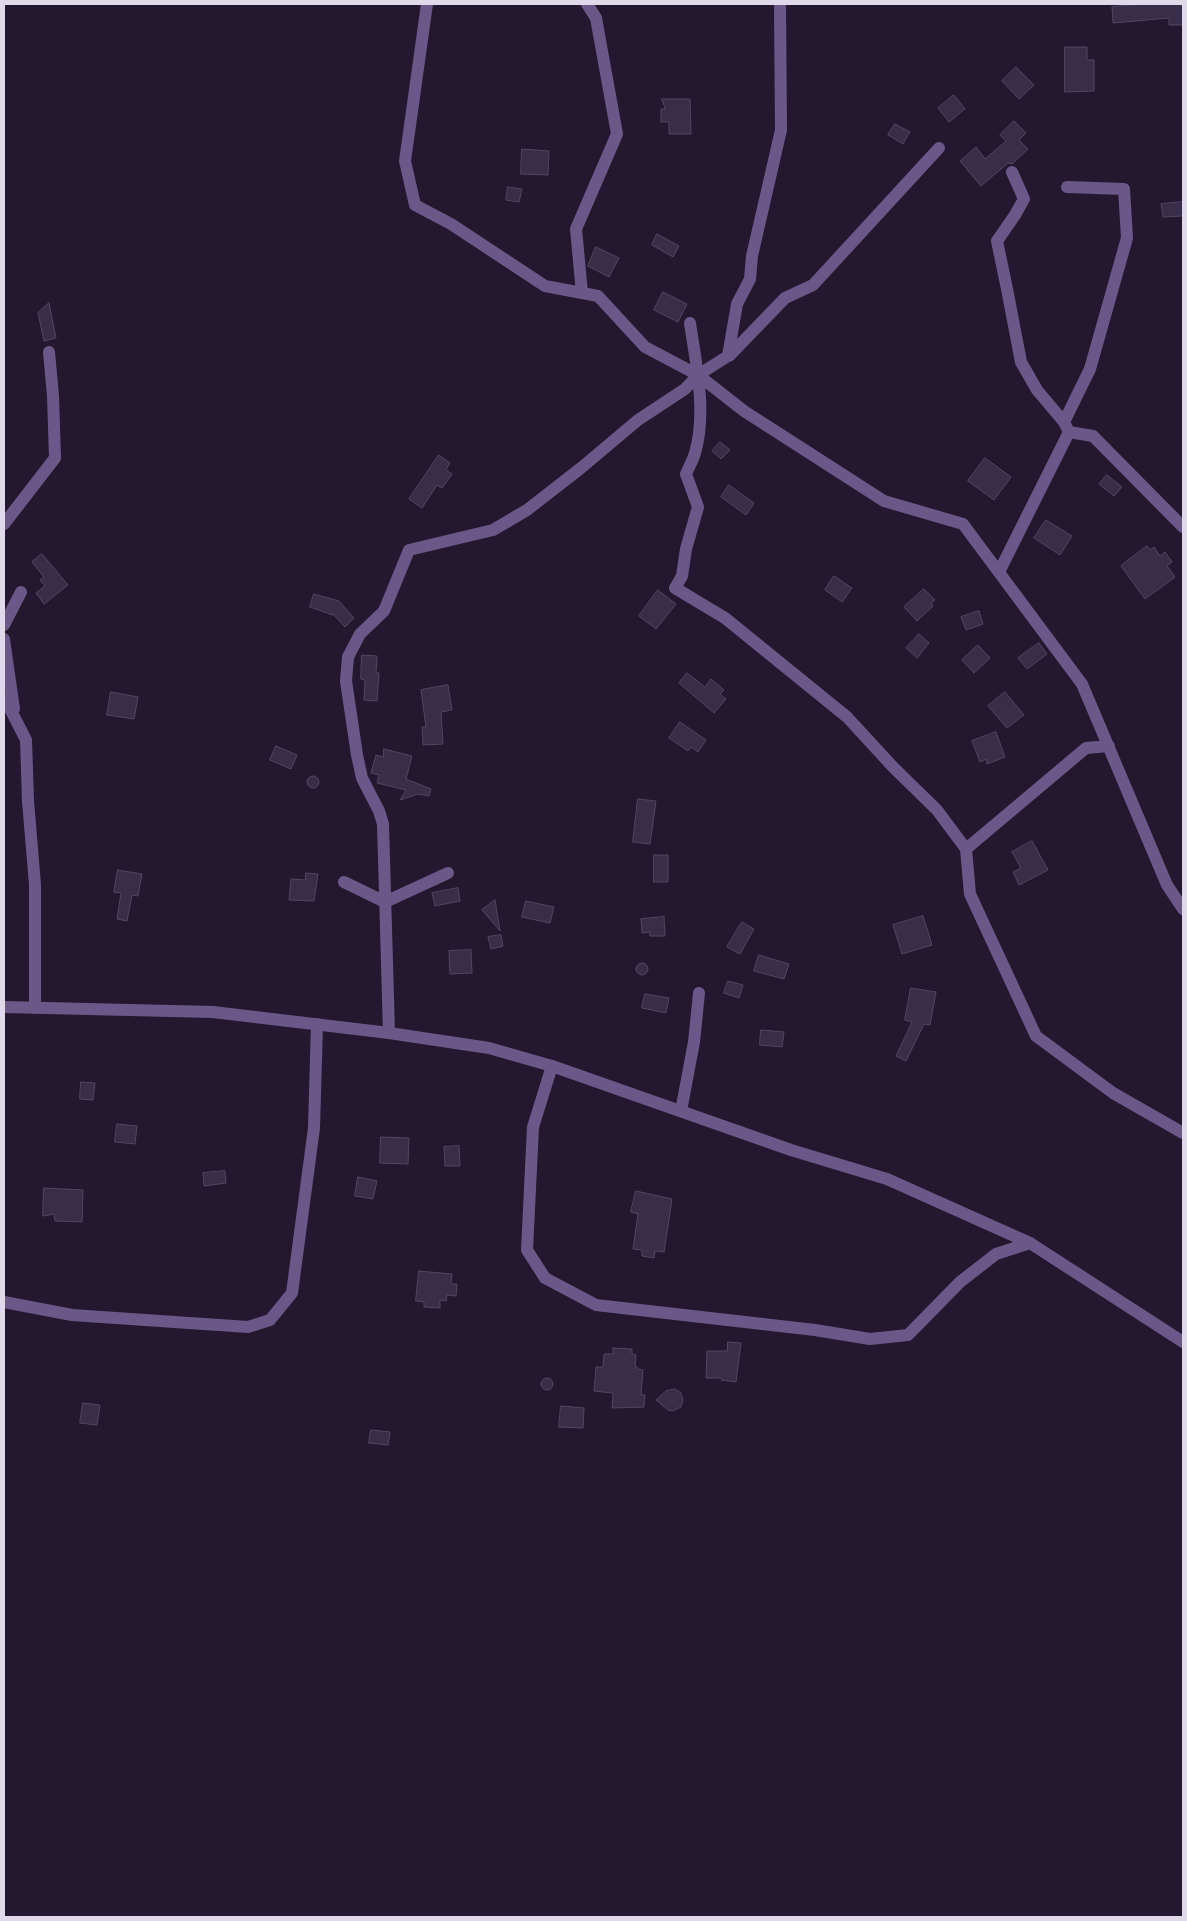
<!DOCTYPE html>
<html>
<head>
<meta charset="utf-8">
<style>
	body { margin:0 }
	#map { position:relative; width:1187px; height:1921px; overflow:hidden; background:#231830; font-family:Figtree,sans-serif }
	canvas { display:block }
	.frame { position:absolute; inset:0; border:5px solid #dfd9ea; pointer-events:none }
</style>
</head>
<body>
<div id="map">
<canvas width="1187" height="1921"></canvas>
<div class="frame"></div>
</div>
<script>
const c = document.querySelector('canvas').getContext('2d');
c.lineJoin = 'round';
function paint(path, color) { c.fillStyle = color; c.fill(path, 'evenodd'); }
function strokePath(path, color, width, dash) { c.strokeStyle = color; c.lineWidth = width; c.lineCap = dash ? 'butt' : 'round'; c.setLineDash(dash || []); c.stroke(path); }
const building = new Path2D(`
	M1145 4H1183V25H1169V18L1113 23 1112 7Z
	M1065 47H1087V60H1094V91L1065 92Z
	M1016 67 1034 85 1019 99 1002 81Z
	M954 95 965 109 949 122 938 108Z
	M662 99H690L691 134H669V122H661V109H665Z
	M1014 121 1026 133 1019 140 1028 149 1012 164 1008 163 981 186 960 161 976 147 985 159 1006 141 1000 135Z
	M895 124 910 132 903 144 888 135Z
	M522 149 549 151 548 175 521 174Z
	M508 187 522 189 519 202 506 200Z
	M1183 202V216L1163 217 1161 204Z
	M657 234 679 246 673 257 652 245Z
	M596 247 619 258 609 277 588 266Z
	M663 292 687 304 678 322 654 310Z
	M49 303 56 338 44 341 38 313Z
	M720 442 730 450 721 459 712 451Z
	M439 455 450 463 446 470 452 474 442 488 437 485 422 508 409 499Z
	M985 458 1011 477 994 500 968 481Z
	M1107 475 1122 487 1114 496 1099 484Z
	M729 485 754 503 746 515 721 497Z
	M1046 520 1072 536 1060 555 1034 538Z
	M1147 546 1150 550 1154 547 1160 556 1165 552 1172 562 1167 566 1175 577 1145 599 1121 566Z
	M42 554 68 585 44 604 36 593 45 586 40 580 44 577 32 562Z
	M834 576 852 588 842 602 825 590Z
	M924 589 935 600 931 603 933 606 917 621 904 607Z
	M658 590 676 604 656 629 639 616Z
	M314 594 339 601 354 618 345 627 333 614V615L310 607Z
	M979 611 983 624 966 630 961 617Z
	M919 634 929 643 917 658 906 648Z
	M1039 643 1047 654 1027 669 1018 658Z
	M978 645 990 658 974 673 962 660Z
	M362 655 377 656 376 673H379L377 701 364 700 365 680 361 679Z
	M687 673 705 687 711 679 724 690 720 694 726 699 714 713 679 683Z
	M448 685 452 710 441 712 443 744 423 745 422 727H426L421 690Z
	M111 692 138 697 134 719 107 715Z
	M1005 692 1024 715 1007 728 988 706Z
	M680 722 706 740 698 752 691 747 688 751 669 738Z
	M996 732 1005 757 987 764 986 759 980 762 972 741Z
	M276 746 297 755 291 769 270 760Z
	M384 749 412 756 406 779 431 789 429 796 418 794 400 800 406 790 377 783 379 775 371 773 376 755 383 757Z
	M307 782a6 6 0 1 1 12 0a6 6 0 1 1-12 0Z
	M638 799 656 801 650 844 633 842Z
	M1032 841 1048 870 1019 885 1013 872 1021 868 1012 852Z
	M654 855H668V882H654Z
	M118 870 142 874 138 896 132 895 127 921 117 919 121 893 114 892Z
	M306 873 318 874 314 901 289 900 291 879 305 880Z
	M458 888 460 901 435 906 432 893Z
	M495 900 500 931 482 910Z
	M526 901 554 907 550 923 522 917Z
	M923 916 932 945 902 954 893 925Z
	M664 917 665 936H650V932L642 933 641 919Z
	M742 922 754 929 740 954 727 947Z
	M501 935 503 946 491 949 488 937Z
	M471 950 472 973 450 974 449 951Z
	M759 955 789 964 784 979 754 971Z
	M636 969a6 6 0 1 1 12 0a6 6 0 1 1-12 0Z
	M728 981 743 985 739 998 724 993Z
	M911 988 936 992 930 1025 924 1024 906 1061 896 1056 912 1022 905 1020Z
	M645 994 669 998 666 1013 642 1008Z
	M761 1030 784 1032 782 1047 760 1045Z
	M81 1082 95 1083 93 1100 80 1099Z
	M117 1124 137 1126 135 1144 115 1142Z
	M381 1137 409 1138 408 1164 380 1163Z
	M459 1146 460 1166H445L444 1147Z
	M225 1171 226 1183 204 1186 203 1173Z
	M358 1177 377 1181 373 1199 355 1196Z
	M44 1188 83 1190 82 1222 55 1221 54 1214 43 1216Z
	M636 1191 672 1199 664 1252 655 1251 654 1258 642 1256V1250L633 1249 638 1214 631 1212Z
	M419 1271 452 1274 451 1284H457L456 1296 447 1295 446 1301 440 1300V1308L424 1307V1302L416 1301Z
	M728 1342 741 1343 736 1382 721 1380 722 1378H706L707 1351H727Z
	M613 1348 632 1349V1354L636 1355 635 1367H637V1369L643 1370 641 1395H645L644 1407 612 1408 613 1393 594 1391 596 1367H603L604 1354H613Z
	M541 1384a6 6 0 1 1 12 0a6 6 0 1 1-12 0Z
	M675 1389 681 1393 683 1400 681 1407 673 1411 668 1410 656 1400 666 1391Z
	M83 1403 100 1405 97 1425 80 1423Z
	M561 1406 584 1408 583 1428 559 1427Z
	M371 1430 390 1432 388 1445 369 1443Z`);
const minor = new Path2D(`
	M427 4 405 161 415 205 451 224 545 286 598 296 645 347 698 375 744 411 884 501 963 524 1082 684 1167 885 1183 909
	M1012 172 1024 199 1015 215 997 241 1007 289 1021 362 1037 390 1064 422 1067 428
	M582 293 576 229 617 134 596 18 587 4
	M690 323C696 364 707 412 695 453 693 460 689 467 686 474L698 507 686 549 682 576 675 588 725 618 847 717 893 767 937 810 966 849
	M729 356 785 298 813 285 939 148
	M1064 422 1090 369 1127 238 1124 189 1067 187
	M4 524 55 458 53 396 49 352
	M999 572 1069 432 1093 436 1183 527
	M4 625 21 592
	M4 639 14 709
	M4 697 26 740 28 801 35 885V1008
	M1109 746 1086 748 966 849 970 894 1036 1036 1113 1093 1183 1133
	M344 882 385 902 448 873
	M389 1033 383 824 379 811 362 778 357 755 346 681 348 657 360 634 384 611 409 550 493 530 527 510 581 468 638 420 685 389 698 375 728 356 737 304 750 279 752 256 781 130 780 4
	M552 1066 533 1127 527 1250 545 1278 596 1305 815 1330 870 1339 908 1335 960 1282 996 1254 1030 1243
	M681 1111 694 1042 699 993
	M4 1302 72 1315 248 1327 270 1320 292 1293 314 1128 317 1024`);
const tertiary = new Path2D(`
	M4 1007 213 1012 389 1033 489 1048 552 1066 791 1150 887 1179 1030 1243 1183 1342`);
paint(building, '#392e49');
strokePath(building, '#524763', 1);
strokePath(minor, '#6c5888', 12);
strokePath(tertiary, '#6c5888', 12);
</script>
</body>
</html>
